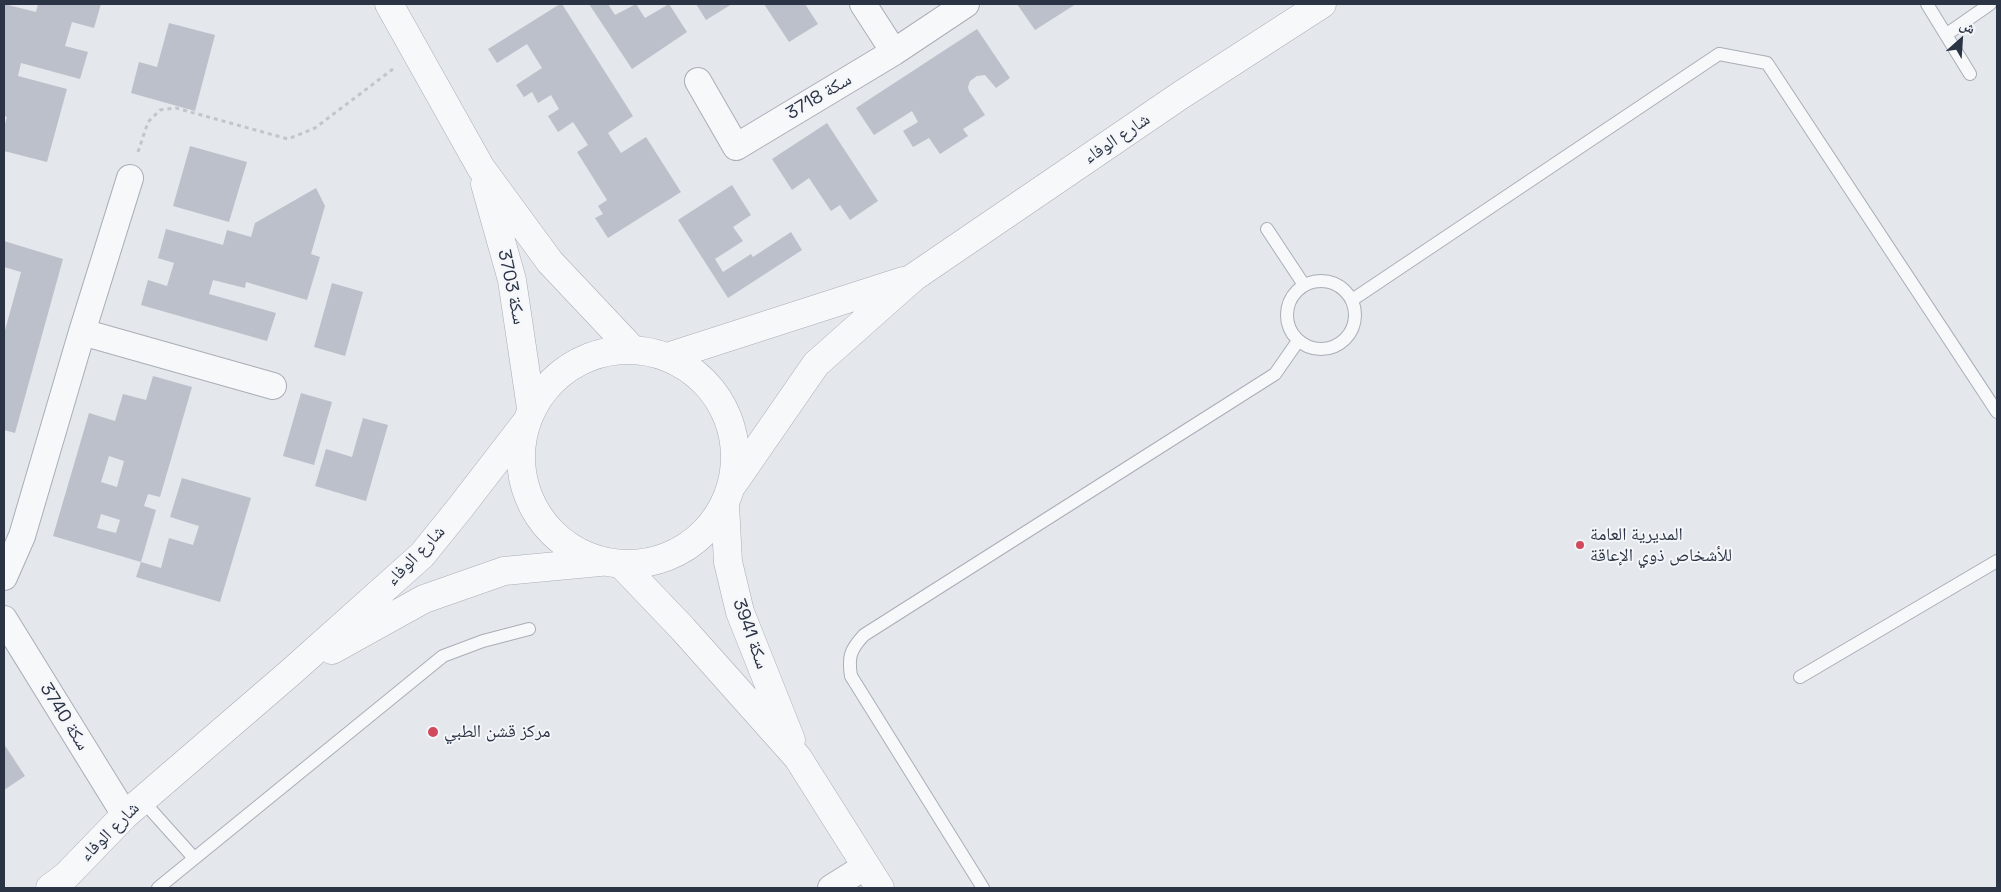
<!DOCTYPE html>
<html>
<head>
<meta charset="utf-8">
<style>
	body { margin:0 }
	#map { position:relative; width:2001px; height:892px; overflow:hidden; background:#e4e7ec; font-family:"Space Grotesk","Noto Naskh Arabic",sans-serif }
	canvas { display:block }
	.frame { position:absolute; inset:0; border:5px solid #2b3445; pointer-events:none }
	.north { position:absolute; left:1936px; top:15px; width:50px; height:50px; -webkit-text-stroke:4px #f4f6f9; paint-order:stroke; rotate:26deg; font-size:14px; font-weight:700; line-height:20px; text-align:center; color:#2b3445 }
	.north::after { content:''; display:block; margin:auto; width:18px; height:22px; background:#2b3445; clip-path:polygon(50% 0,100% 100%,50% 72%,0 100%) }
</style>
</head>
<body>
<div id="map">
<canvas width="2001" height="892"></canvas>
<div class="frame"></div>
<div class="north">ش</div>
</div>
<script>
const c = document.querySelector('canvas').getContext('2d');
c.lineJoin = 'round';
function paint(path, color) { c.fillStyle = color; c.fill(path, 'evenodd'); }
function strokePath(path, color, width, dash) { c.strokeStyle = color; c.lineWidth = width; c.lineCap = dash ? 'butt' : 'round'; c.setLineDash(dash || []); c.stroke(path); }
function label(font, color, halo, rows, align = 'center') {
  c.font = font + ' "Space Grotesk","Noto Naskh Arabic",sans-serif'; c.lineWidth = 4; c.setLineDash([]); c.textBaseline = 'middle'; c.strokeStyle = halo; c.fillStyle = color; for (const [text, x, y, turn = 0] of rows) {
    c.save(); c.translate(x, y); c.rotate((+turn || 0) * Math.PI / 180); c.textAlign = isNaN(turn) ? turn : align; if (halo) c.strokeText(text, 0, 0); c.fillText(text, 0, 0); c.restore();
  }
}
const building = new Path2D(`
	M4 4 36 12 38 4H101L94 28 72 22 65 46 88 52 80 79 21 63 18 76 67 89 47 162 4 151V127L7 117 4 116Z
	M560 4H562L633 116 608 133 621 153 646 137 681 192 608 238 595 218 603 214 598 206 607 200 577 152 588 145 573 122 558 132 548 116 559 109 551 95 538 103 532 92 524 97 516 85 542 68 527 44 497 63 488 49Z
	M589 4H608L615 15 636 4 645 18 669 4 687 32 632 69Z
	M696 4H732L706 20Z
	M764 4H805L818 24 789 42Z
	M1017 4H1076L1035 30Z
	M169 23 215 35 195 111 131 93 139 62 157 67Z
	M977 29 1010 78 996 88 985 75 977 76 970 81 968 87 969 91 985 115 963 129 968 136 940 154 929 138 913 147 903 131 918 122 912 111 874 135 856 108Z
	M827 123 878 201 850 220 840 205 831 211 809 178 792 190 772 159Z
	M190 146 247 162 229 222 173 206Z
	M732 185 751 215 733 227 743 241 715 259 723 272 751 254 753 257 791 232 802 250 728 298 678 220Z
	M316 188 325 206 311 254 320 257 307 300 246 282 245 288 213 280 209 294 276 313 267 341 141 305 148 280 167 286 174 263 158 258 166 229 223 245 227 230 251 237 255 223Z
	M4 241 63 259 15 433 4 430V334L21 272 4 267Z
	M332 283 363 292 345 356 314 347Z
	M153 376 192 387 160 497 148 494 144 506 156 510 141 562 161 568 169 538 193 545 199 526 170 517 182 478 251 498 220 602 136 577 141 562 53 536 89 413 115 421 123 394 146 400ZM109 456 124 461 117 487 101 482ZM101 514 120 520 116 533 97 528Z
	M301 393 332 402 314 465 283 456Z
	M363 418 388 425 366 501 315 486 326 449 352 457Z
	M4 744 25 776 4 790Z`);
const path = new Path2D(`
	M138 152 148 122 160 110 176 108 288 139 315 128 393 69`);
const service = new Path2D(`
	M1927 4 1970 74
	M1947 34 1990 4
	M1267 229 1304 285
	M1287 315a34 34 0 1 1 68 0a34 34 0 1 1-68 0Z
	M1352 300 1719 54 1767 63 1997 412
	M1800 677 1997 561
	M142 800 194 858
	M158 888 443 656 483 641 529 629
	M983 888 851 676C848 657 850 650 864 635L1275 374 1298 341`);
const minor = new Path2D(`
	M863 4 894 52
	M698 81 736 147 894 52 966 4
	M82 332 273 386
	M4 577 22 536 82 332 130 178
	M4 619 125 815
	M831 888 866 866`);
const tertiary = new Path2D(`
	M389 4 481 168 550 262 632 349
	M485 184 512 280 531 408
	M521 457a107 107 0 1 1 214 0a107 107 0 1 1-214 0Z
	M667 357 903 281
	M733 484 816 364 914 277 1181 95 1322 4
	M725 505 728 562 740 612 791 740
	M621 564 683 629 798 758 880 888
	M332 650 424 599 504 571 600 562
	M50 888 66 876 125 815 291 672 422 555 460 508 524 425`);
const markers = [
	[1580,545,5,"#d1495b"],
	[433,732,6,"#d1495b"]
];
const streetNames = [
	["سكة 3718",819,97,-31],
	["شارع الوفاء",1117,139,-34],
	["سكة 3703",511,287,78],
	["شارع الوفاء",416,556,-46],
	["سكة 3941",750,634,70],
	["سكة 3740",64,717,58],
	["شارع الوفاء",110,832,-45]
];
const poiNames = [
	["المديرية العامة",1590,535],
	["للأشخاص ذوي الإعاقة",1590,556],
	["مركز قشن الطبي",444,732]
];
paint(building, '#bbc0ca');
strokePath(service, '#a9aeb7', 14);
strokePath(minor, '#a9aeb7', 28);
strokePath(tertiary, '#a9aeb7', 29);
strokePath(path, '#c2c5cb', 3, [4, 4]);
strokePath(service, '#f7f8fa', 12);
strokePath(minor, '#f7f8fa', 26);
strokePath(tertiary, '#f7f8fa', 28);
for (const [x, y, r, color] of markers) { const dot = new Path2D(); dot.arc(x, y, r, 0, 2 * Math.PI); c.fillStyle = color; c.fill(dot); strokePath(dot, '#f4f6f9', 2); }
label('18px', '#2b3445', '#f4f6f9', streetNames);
label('18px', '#2b3445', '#f4f6f9', poiNames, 'left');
</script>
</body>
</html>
